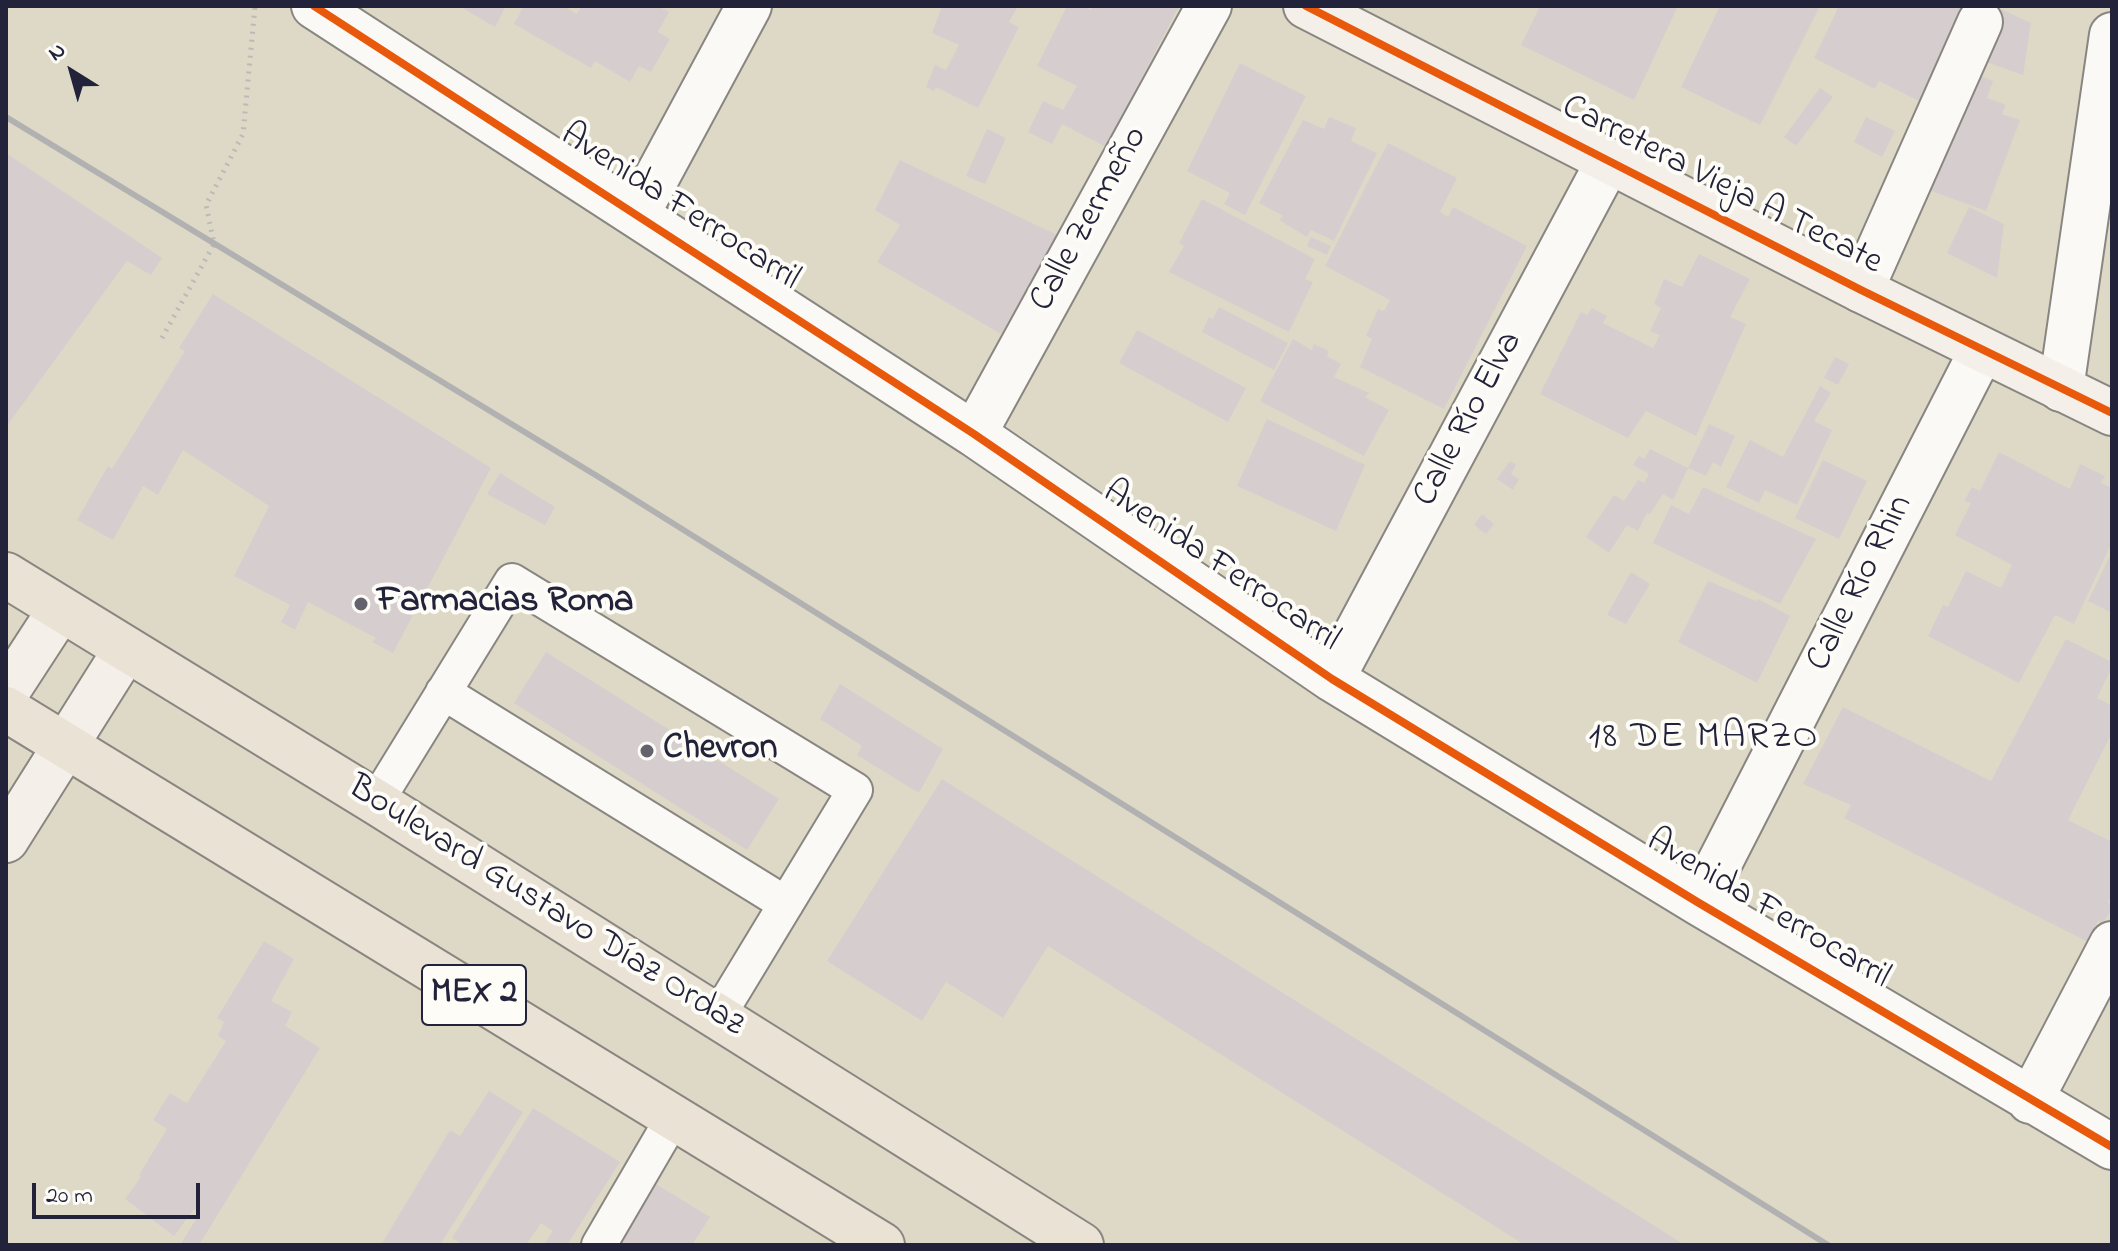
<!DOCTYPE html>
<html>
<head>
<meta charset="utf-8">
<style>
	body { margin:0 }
	#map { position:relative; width:2118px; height:1251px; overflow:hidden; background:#ded9c6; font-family:"Indie Flower",sans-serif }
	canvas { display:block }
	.frame { position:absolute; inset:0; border:8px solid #22223b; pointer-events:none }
	.north { position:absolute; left:32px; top:32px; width:80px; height:80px; -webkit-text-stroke:6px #fdfcf7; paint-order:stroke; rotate:323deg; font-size:22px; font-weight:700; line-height:32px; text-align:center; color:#22223b }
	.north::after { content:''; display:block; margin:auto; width:28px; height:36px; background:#22223b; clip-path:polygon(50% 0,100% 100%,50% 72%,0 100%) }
	.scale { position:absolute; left:32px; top:1183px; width:168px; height:36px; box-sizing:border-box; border:4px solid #22223b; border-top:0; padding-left:10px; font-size:24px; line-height:28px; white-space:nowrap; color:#22223b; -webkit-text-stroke:6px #fdfcf7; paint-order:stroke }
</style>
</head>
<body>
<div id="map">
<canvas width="2118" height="1251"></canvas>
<div class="frame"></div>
<div class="north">N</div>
<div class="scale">20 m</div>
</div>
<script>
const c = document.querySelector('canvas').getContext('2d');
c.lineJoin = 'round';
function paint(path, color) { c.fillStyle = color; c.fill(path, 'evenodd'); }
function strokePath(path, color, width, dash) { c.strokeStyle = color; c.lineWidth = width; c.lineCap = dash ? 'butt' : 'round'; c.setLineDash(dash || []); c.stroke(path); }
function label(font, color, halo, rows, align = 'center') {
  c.font = font + ' "Indie Flower",sans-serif'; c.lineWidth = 8; c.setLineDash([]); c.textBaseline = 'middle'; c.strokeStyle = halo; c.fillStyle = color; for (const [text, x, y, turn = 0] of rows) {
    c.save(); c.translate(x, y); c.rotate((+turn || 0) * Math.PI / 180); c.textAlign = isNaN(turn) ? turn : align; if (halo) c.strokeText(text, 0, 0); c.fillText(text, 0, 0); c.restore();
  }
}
const building = new Path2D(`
	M459 6H506L495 27Z
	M524 6H563L577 14 581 6H658L669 12 658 32 670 39 651 72 639 66 630 82 595 61 591 68 514 24Z
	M942 6H1018L1009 22 1019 27 978 108 936 87 934 91 926 87 935 65 946 70 959 45 932 33Z
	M1067 6H1083L1091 10 1093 6H1179L1106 147 1062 124 1052 144 1028 132 1043 101 1063 110 1077 86 1037 66Z
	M1540 6H1678L1634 100 1521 45Z
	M1720 6H1820L1760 125 1681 87Z
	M1839 6H1967L1927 105 1879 81 1875 89 1814 58Z
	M1994 6 2031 23 2023 75 1975 58Z
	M1240 63 1306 96 1245 215 1224 204 1230 193 1187 171Z
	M1970 72 1993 81 1987 98 2006 105 2002 114 2020 120 1986 211 1926 189Z
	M1820 88 1833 97 1796 146 1784 137Z
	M1329 117 1356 128 1351 141 1377 153 1334 241 1311 230 1307 237 1279 220 1283 216 1259 203 1303 120 1324 129Z
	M1866 117 1895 131 1882 157 1854 142Z
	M987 129 1006 138 985 184 966 176Z
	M1388 143 1457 178 1440 212 1448 217 1453 207 1527 246 1444 409 1360 367 1372 339 1366 336 1378 309 1384 311 1390 300 1325 266Z
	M6 153 162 258 151 275 127 261 6 427Z
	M900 160 1057 235 1001 334 877 262 900 225 875 210Z
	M1202 199 1315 259 1305 279 1313 282 1289 332 1169 272 1184 246 1179 243Z
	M1969 207 2004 224 1997 278 1947 253Z
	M1311 237 1331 246 1327 255 1307 246Z
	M1699 254 1750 279 1730 317 1746 324 1696 436 1646 411 1628 438 1540 394 1581 312 1587 315 1592 308 1607 316 1603 323 1653 348 1660 335 1650 331 1661 308 1654 304 1664 279 1682 287Z
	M213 294 491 468 393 653 372 642 376 638 308 602 295 630 281 622 290 605 234 576 269 506 183 450 158 495 143 486 113 540 77 520 108 466 112 469 185 351 179 348Z
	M1219 307 1288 343 1274 370 1202 332 1209 317 1213 319Z
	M1137 330 1246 388 1228 422 1119 363Z
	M1293 339 1312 350 1314 344 1329 351 1327 356 1341 364 1334 377 1369 393 1365 397 1389 410 1364 456 1260 401Z
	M1835 357 1849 364 1838 385 1824 378Z
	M1820 386 1831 393 1814 421 1832 430 1797 505 1765 490 1759 503 1726 487 1750 440 1783 457Z
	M1267 419 1365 465 1336 531 1237 486Z
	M1709 424 1735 436 1721 467 1713 462 1706 476 1688 468Z
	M1650 449 1688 468 1673 500 1663 494 1650 514 1647 513 1638 531 1627 525 1609 553 1586 537 1614 495 1624 501 1638 480 1644 483 1649 474 1633 465 1639 456 1644 459Z
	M1999 452 2070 489 2080 464 2105 476 2101 483 2112 488V542L2074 624 2055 615 2019 683 1928 636 1943 605 1948 607 1966 571 2001 588 2012 565 1955 535 1971 503 1964 501 1972 487 1980 491Z
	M1823 460 1867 481 1839 539 1795 518Z
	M1510 461 1516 465 1511 474 1519 479 1513 490 1497 479Z
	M500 473 555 507 545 525 487 494Z
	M1703 487 1816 539 1780 604 1653 543 1671 505 1689 514Z
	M1482 514 1494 524 1486 534 1474 525Z
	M2112 552V613L2088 601Z
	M1631 572 1650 584 1626 624 1607 615Z
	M1708 581 1756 601 1758 599 1790 616 1757 683 1678 642Z
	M2066 639 2112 662V667L2097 698 2112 706V733L2068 820 2112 842V895L2108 902 2112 905V909L2102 924 2098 921 2088 942 1844 818 1851 805 1803 784 1843 707 1991 781Z
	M546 652 779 799 747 850 514 703Z
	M840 684 943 749 919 793 857 755 862 746 820 719Z
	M942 779 1685 1245H1525L1048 946 1003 1018 946 982 922 1021 827 961Z
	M264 941 294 959 271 1001 292 1012 285 1026 320 1048 199 1245H180L200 1213 194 1209 174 1236 125 1199 141 1177 139 1175 167 1129 153 1120 170 1093 187 1103 226 1041 218 1036 224 1022 217 1018Z
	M489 1091 523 1112 440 1245H381L450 1130 460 1136Z
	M533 1108 620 1162 567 1245H544L553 1231 541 1223 526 1245H457L459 1242 452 1238Z
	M651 1181 710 1217 692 1245H611Z`);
const path = new Path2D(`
	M162 338 214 244 206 205 243 134 255 6`);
const lane = new Path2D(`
	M443 692 786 904
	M376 802 512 581 855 790 718 1016
	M599 1245 673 1118`);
const street = new Path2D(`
	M314 6 974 434 1332 679 1699 903 2112 1147
	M637 214 749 6
	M1861 290 1980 22
	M2061 389 2112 35
	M974 434 1209 6
	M1332 679 1608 162
	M1699 903 1982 350
	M2030 1101 2112 944`);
const secondary = new Path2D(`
	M1306 6 1861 290 2112 413
	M6 693 60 610
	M6 840 125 651`);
const primary = new Path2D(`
	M6 575 376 802 1081 1245
	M6 709 882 1245`);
const rail = new Path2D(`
	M6 117 602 479 1828 1245`);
const cycleway = new Path2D(`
	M314 6 974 434 1332 679 1699 903 2112 1147
	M1306 6 1861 290 2112 413`);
const markers = [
	[361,604,8,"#64626c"],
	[647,751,8,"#64626c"]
];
const shields = [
	[474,995,104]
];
const shieldNames = [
	["MEX 2",474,995]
];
const streetNames = [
	["Carretera Vieja A Tecate",1721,187,27],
	["Avenida Ferrocarril",679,209,33],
	["Calle Zermeño",1091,220,-61],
	["Calle Río Elva",1470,420,-62],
	["Avenida Ferrocarril",1220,568,34],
	["Calle Río Rhin",1862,584,-63],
	["Boulevard Gustavo Díaz Ordaz",545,908,32],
	["Avenida Ferrocarril",1767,911,31]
];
const poiNames = [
	["Farmacias Roma",377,604],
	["Chevron",663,751]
];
const neighbourhoodNames = [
	["18 DE MARZO",1704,740]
];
paint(building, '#d6cdcf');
strokePath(lane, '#898681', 38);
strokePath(street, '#898681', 48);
strokePath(secondary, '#898681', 48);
strokePath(primary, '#898681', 48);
strokePath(path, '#babab8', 5, [2, 6]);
strokePath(lane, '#faf9f6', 34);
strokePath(street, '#faf9f6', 44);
strokePath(secondary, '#f4f0e9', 44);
strokePath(primary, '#e9e2d5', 44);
strokePath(rail, '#b2b1b2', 6);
strokePath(cycleway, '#e8590c', 8);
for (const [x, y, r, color] of markers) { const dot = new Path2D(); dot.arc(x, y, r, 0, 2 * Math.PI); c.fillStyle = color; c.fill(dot); strokePath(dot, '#fdfcf7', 3); }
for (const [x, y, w] of shields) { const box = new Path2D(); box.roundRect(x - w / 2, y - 30, w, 60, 6); c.fillStyle = '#fdfcf7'; c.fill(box); strokePath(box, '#22223b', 2); }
label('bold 34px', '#22223b', null, shieldNames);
label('36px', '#22223b', '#fdfcf7', streetNames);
label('bold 36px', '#22223b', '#fdfcf7', poiNames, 'left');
c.letterSpacing = '2px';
label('38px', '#22223b', '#fdfcf7', neighbourhoodNames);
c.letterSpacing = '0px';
</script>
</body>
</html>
